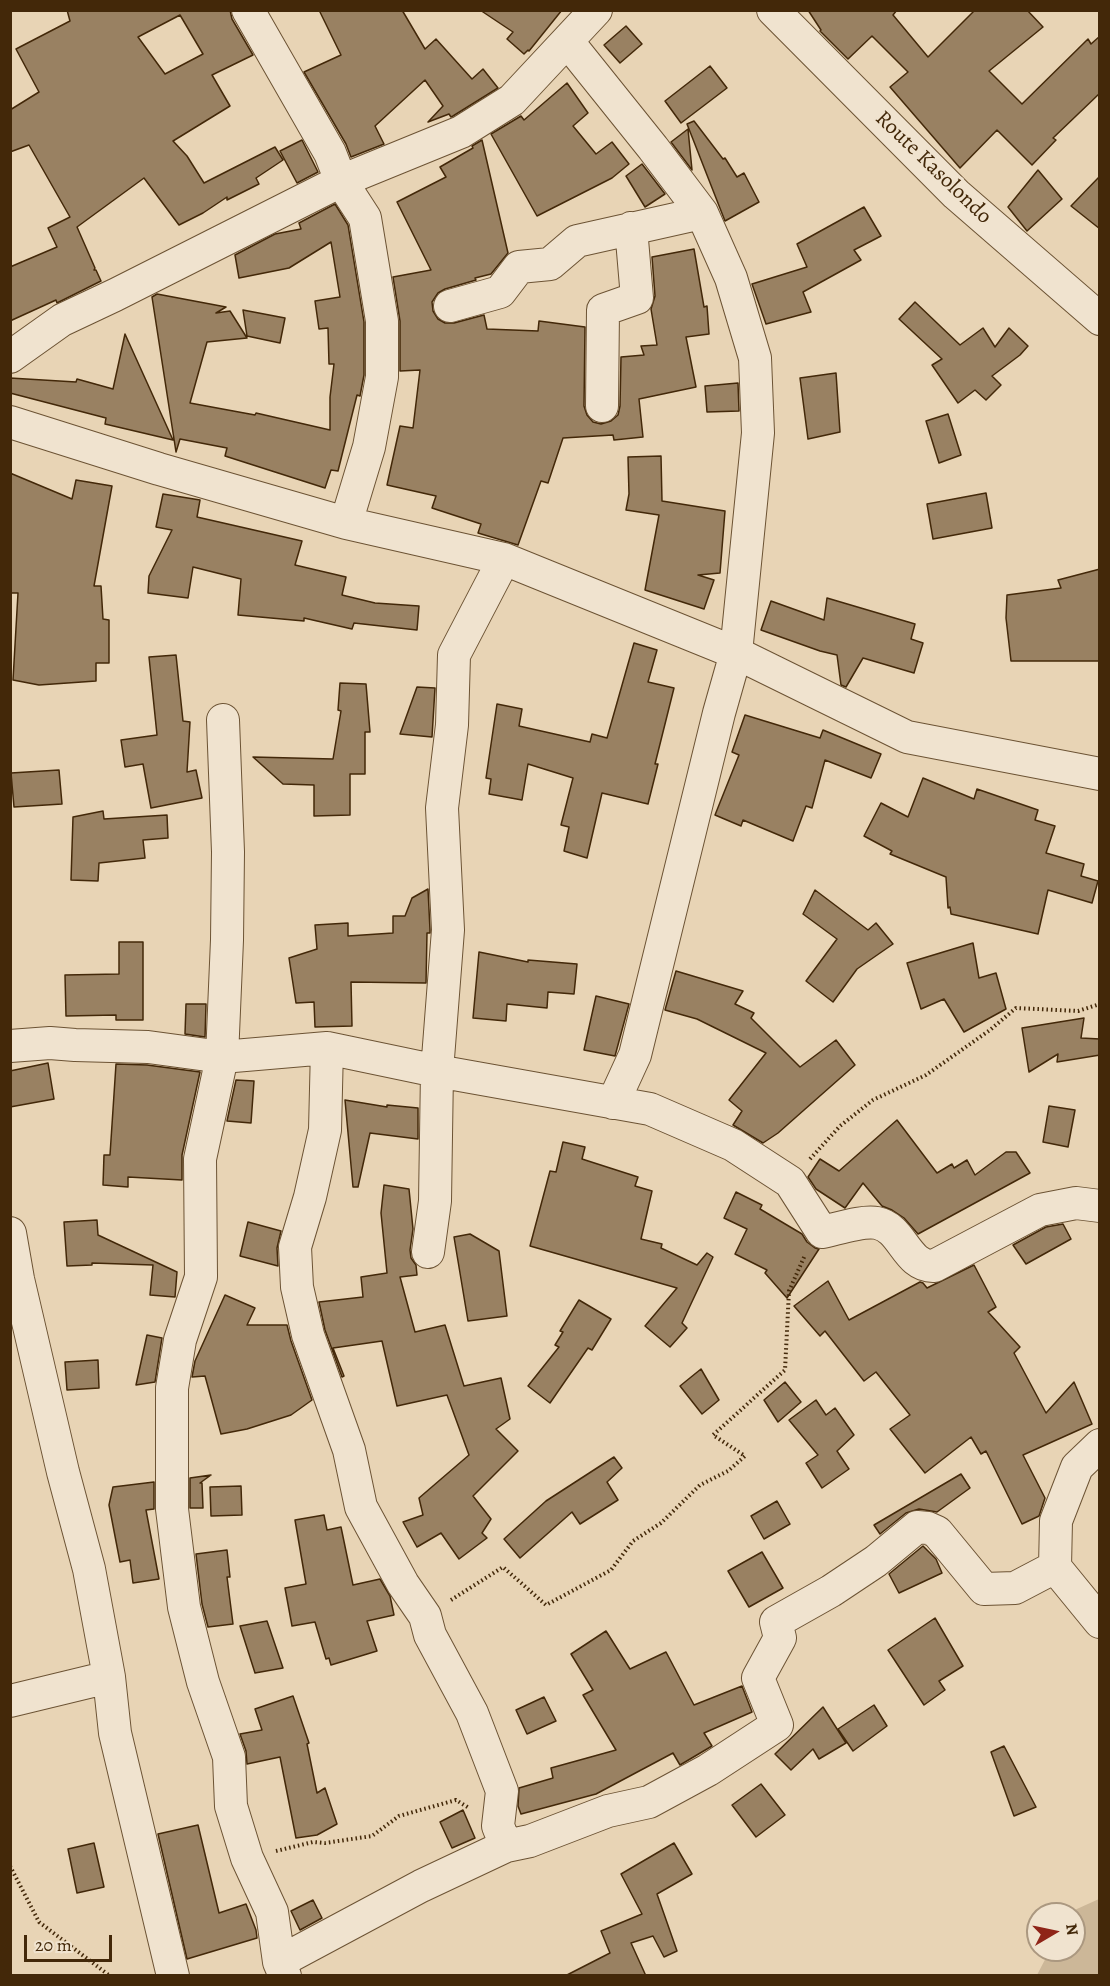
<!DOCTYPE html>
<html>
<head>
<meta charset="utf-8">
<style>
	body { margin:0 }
	#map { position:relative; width:1110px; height:1986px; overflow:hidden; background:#e8d4b5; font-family:Alegreya,serif }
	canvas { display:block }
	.frame { position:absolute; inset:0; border:12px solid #432809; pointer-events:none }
	.north { position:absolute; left:1026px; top:1902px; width:60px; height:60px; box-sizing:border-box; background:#f0e3cf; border:2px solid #ab9880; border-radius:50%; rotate:81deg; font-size:16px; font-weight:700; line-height:24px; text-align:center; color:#432809 }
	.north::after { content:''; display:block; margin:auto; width:21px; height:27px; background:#8f2418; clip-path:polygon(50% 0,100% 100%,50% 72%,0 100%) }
	.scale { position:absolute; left:24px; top:1935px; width:88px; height:27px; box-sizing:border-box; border:3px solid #432809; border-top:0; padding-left:8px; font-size:18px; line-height:21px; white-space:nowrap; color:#432809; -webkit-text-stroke:4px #f0e3cf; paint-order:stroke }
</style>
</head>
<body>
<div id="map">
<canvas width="1110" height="1986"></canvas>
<div class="frame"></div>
<div class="north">N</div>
<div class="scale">20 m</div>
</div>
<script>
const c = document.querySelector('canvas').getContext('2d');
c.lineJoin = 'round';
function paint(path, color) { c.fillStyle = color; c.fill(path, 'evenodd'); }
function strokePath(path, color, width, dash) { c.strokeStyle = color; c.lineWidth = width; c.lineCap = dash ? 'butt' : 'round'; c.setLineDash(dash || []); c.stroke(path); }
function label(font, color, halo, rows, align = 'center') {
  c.font = font + ' Alegreya,serif'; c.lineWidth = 6; c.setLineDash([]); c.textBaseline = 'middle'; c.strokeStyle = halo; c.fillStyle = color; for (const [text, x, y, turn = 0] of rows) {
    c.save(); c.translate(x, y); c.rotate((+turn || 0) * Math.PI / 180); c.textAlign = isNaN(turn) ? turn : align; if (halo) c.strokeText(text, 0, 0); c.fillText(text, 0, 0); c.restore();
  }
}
const green = new Path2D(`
	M1099 1899V1975H1037L1050 1950H1074V1914L1068 1913Z`);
const building = new Path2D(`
	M67 10H230L232 19 253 55 212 75 230 106 173 141 187 156 204 183 275 147 283 160 256 178 259 184 227 200V197L203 213 179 225 144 178 77 227 95 268 94 270H96L101 281 57 303 56 300 10 321V267L57 247 48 228 70 217 29 145 10 152V110L39 92 16 49 70 21ZM180 15 203 54 165 74 138 37Z
	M319 10H402L425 49 436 39 472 79 483 69 498 88 453 116 451 117 449 114 428 122 443 106 425 80 375 126 384 144 351 157 346 144 304 72 341 55Z
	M480 10H562L529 51 528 50 524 54 507 39 513 32Z
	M808 10H897L893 15 928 57 975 10H1027L1043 27 989 71 1022 104 1088 39 1091 44 1100 36V93L1053 138 1056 140 1032 165 997 130 960 168 890 87 908 72 872 36 848 59 820 31 821 30Z
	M626 26 642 44 620 63 604 45Z
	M710 66 727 88 681 123 665 101Z
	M567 83 588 113 573 126 596 154 612 142 629 164 612 178 537 216 491 134 521 116 524 120Z
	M694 121 723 159 725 158 737 177 744 173 759 202 725 221 687 124Z
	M688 129 692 170 671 142Z
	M302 140 318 172 297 183 280 151Z
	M482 140 508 253 491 274 475 278 476 280 445 289 438 293 432 302 433 311 438 319 445 323H454L484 315 487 329 538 331 539 321 585 327 584 406 587 415 593 422 601 424 611 421 618 415 620 406 621 357 644 355 641 346 657 345 651 309 655 296 652 257 694 249 704 307 707 306 709 334 686 337 696 387 639 399 643 437 614 440 613 435 563 438 548 483 541 481 518 545 478 533 481 524 432 508 436 496 387 485 400 426 413 428 420 370 400 371V321L393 277 431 270 397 202 446 177 440 167 473 148 472 146Z
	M642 164 665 194 645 207 626 176Z
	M1038 170 1062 199 1027 231 1008 207Z
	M1100 176V229L1071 206Z
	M335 204 348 225 364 322V375L360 396 357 395 338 471 331 470 325 488 225 456 227 448 180 439 176 452 152 297 157 294 226 307 216 313 230 311 247 338 207 342 190 403 255 415 256 413 330 430V397L334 364H329L328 328 319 329 315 301 340 297 331 242 289 268 239 278 235 255 275 234 301 229 299 223Z
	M864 207 881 236 854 250 861 260 803 292 811 312 766 324 752 284 807 267 797 244Z
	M915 302 960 345 983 328 995 347 1009 328 1028 346 1020 355 992 376 1001 385 986 400 975 390 958 403 932 365 942 359 899 319Z
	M243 310 285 318 280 343 247 336Z
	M125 334 173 440 105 424 106 418 10 393V378L76 382 77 379 113 389Z
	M836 373 840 432 808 439 800 378Z
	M738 383 739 411 707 412 705 386Z
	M948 414 961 455 939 463 926 421Z
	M661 456 662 501 725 511 720 573 698 575 714 580 704 609 645 590 659 515 626 510 629 494 628 457Z
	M10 473 72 499 76 480 112 486 94 586H101L103 619 109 620V663H96V681L39 685 13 680 18 593H10Z
	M986 493 992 528 933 539 927 504Z
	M163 494 200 500 197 517 302 541 295 565 346 577 342 595 375 603 419 606 417 630 354 623 352 629 304 618V621L238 615 241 579 193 567 188 598 148 593 149 576 172 530 156 527Z
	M1100 569V661H1011L1006 618 1007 595 1061 588 1058 580Z
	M827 598 915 624 911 639 923 643 914 673 863 658 846 687 841 685 837 655 820 651 761 630 771 601 824 620Z
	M634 643 657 650 648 682 674 688 655 764H658L648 804 602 793 587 858 564 851 569 827 561 825 573 778 528 764 522 800 489 794 491 779 486 778 497 704 522 709 519 726 590 742 592 734 607 738Z
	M176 655 183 721 190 722 187 772 196 770 202 798 151 808 143 764 125 767 121 740 157 735 149 657Z
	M340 683 366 684 370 732H365V774H350V815L314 816V785L283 784 253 757 333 759 341 711 338 710Z
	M417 687 435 688 432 737 400 734Z
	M745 715 820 738 823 730 881 754 871 778 825 760 812 808 806 806 793 841 743 820 741 826 715 815 739 755 732 752Z
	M59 770 62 804 14 807 11 773Z
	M923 778 974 799 977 789 1038 810 1035 820 1055 826 1046 853 1084 864 1081 876 1098 881 1092 903 1048 890 1038 934 951 914 950 907 948 908 946 877 890 854 892 851 864 836 881 803 908 817Z
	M103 811 104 819 167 815 168 838 143 840 145 858 99 863 98 881 71 880 73 817Z
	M428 889 430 930V933H427L426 983 351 982 352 1026 315 1027 314 1002 296 1003 289 958 317 949 315 925 348 923V936L393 933V916H405L412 898Z
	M815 890 868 930 876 923 893 944 857 969 833 1002 806 981 837 939 803 914Z
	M119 942H143V1020H116V1015L66 1016 65 975 119 974Z
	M973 943 979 978 996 973 1006 1009 964 1032 944 999 921 1009 907 963Z
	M479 952 528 962V960L577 964 574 994 548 992 547 1008 507 1004 506 1021 473 1018Z
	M676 971 743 991 735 1004 754 1013 751 1018 800 1067 836 1040 855 1065 778 1133 763 1143 733 1125 742 1111 729 1100 766 1053 697 1019 665 1010Z
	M596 996 629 1004 615 1056 584 1050Z
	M186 1004H206L205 1037 185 1034Z
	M1084 1018 1081 1038 1100 1039V1055L1057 1062 1058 1054 1029 1072 1022 1028Z
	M48 1063 54 1099 10 1107V1071Z
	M116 1064 147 1065 200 1072 182 1155V1180L128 1177V1187L103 1185 104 1155H110Z
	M236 1080 254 1081 251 1123 227 1121Z
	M345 1100 387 1107V1105L418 1108V1139L370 1133 358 1187H353Z
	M1049 1106 1075 1110 1068 1147 1043 1142Z
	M897 1120 937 1173 952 1164 954 1168 967 1160 975 1175 1006 1152H1016L1030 1173 918 1234 904 1218 892 1210 882 1206 863 1183 845 1208 816 1189 808 1177 820 1159 839 1171Z
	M563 1142 585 1147 582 1159 638 1177 635 1186 652 1191 641 1239 662 1244 661 1248 697 1265 707 1253 713 1257 682 1323 687 1328 670 1347 645 1326 677 1288 530 1246 550 1171 556 1172Z
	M384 1185 409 1189 413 1229 410 1250 411 1258 416 1265 417 1275 400 1277 415 1332 445 1325 464 1386 501 1378 510 1419 496 1429 518 1451 473 1496 491 1519 482 1533 487 1538 459 1559 441 1533 417 1547 403 1522 423 1515 419 1498 469 1455 447 1395 397 1406 382 1341 333 1348 344 1376 342 1377 325 1330 319 1302 363 1297 361 1277 387 1273 381 1213Z
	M736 1192 762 1205 760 1209 802 1234 807 1242 815 1248 819 1249 787 1298 765 1273 767 1270 735 1254 747 1229 724 1218Z
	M97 1220 98 1235 177 1272 175 1297 150 1295 153 1265 92 1263V1265L67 1266 64 1222Z
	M248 1222 281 1231 277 1248 278 1266 240 1256Z
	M1063 1224 1071 1239 1026 1264 1013 1245 1046 1227Z
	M470 1234 499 1251 507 1316 468 1321 454 1237Z
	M974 1265 996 1307 988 1312 1020 1347 1014 1353 1046 1413 1074 1382 1092 1424 1023 1455 1045 1498 1039 1516 1022 1524 986 1451 981 1454 971 1437 925 1473 890 1429 910 1415 876 1372 864 1381 825 1331 820 1336 794 1306 828 1281 849 1320 920 1282 923 1283 927 1288Z
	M225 1295 255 1308 247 1325H287L291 1341 312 1400 291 1415 247 1429 221 1434 205 1376 192 1377 195 1361Z
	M579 1300 611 1319 592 1350 588 1348 550 1403 528 1386 559 1347 555 1345 563 1332 560 1331Z
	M147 1335 162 1338 155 1382 136 1385Z
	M98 1360 99 1388 67 1390 65 1362Z
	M701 1369 719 1400 702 1414 680 1386Z
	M785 1382 801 1402 778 1422 764 1400Z
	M816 1400 826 1415 835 1408 854 1435 837 1451 849 1469 822 1488 806 1463 818 1455 789 1420Z
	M614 1457 622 1468 607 1482 618 1500 580 1524 572 1512 520 1558 504 1539 546 1501Z
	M961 1474 970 1488 937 1512 919 1509 906 1513 880 1534 874 1525Z
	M211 1475 200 1483H202L203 1508H190V1478Z
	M154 1482V1509L146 1510 159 1579 133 1583 130 1560 120 1562 109 1505 113 1487Z
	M241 1486 242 1515 211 1516 210 1487Z
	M777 1501 790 1524 764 1539 751 1516Z
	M324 1515 327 1530 341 1527 353 1585 380 1579 390 1596 394 1615 367 1621 377 1651 331 1665 329 1658 326 1659 315 1622 292 1626 285 1588 306 1584 295 1520Z
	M923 1546 936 1559 942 1573 899 1593 889 1574Z
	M227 1550 230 1577H227L233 1624 208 1627 202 1604 196 1554Z
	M762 1552 783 1588 749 1607 728 1571Z
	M935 1618 963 1666 939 1681 945 1690 924 1705 888 1650Z
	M267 1621 283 1668 255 1673 240 1626Z
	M606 1631 630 1669 666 1652 694 1705 742 1686 752 1712 704 1733 712 1746 680 1765 673 1753 596 1794 521 1814 518 1806 519 1788 553 1778 551 1768 616 1750 583 1695 593 1690 571 1654Z
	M293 1696 309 1743 307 1744 317 1793 325 1788 337 1824 317 1835 296 1838 280 1757 247 1764 246 1751 240 1734 262 1730 255 1709Z
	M544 1697 556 1721 527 1734 516 1710Z
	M874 1705 887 1726 853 1751 838 1729Z
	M823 1707 846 1743 819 1759 813 1749 791 1770 775 1754Z
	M1004 1746 1036 1807 1014 1816 991 1752Z
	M761 1784 785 1815 756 1837 732 1805Z
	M463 1810 475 1838 452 1848 440 1822Z
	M198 1825 219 1913 246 1904 256 1930 257 1938 187 1959 158 1834Z
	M94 1843 104 1887 77 1893 68 1849Z
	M674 1843 692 1874 657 1894 677 1951 664 1957 653 1936 631 1943 646 1976H565L610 1953 601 1931 642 1914 621 1874Z
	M313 1900 322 1918 300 1930 291 1911Z`);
const path = new Path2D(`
	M810 1159 840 1126 873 1100 926 1075 990 1030 1016 1008 1078 1011 1100 1004
	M451 1600 503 1567 546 1605 611 1570 633 1541 661 1523 700 1485 728 1471 745 1456 713 1435 785 1370 789 1291 805 1255
	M276 1851 313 1842 325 1843 372 1836 399 1816 456 1800 469 1808
	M10 1866 39 1922 110 1976`);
const minor = new Path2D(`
	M248 10 330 153 341 181 365 218 382 321V377L369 447 346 523
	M773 10 956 194 1100 319
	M568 42 653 148 702 213 731 278 755 358 758 433 736 653 719 713 635 1055 613 1103
	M450 306 500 292 519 267 550 264 577 241 702 213
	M10 357 62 320 115 295 341 181 461 132 512 100 596 10
	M602 406 603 310 637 298 631 228
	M10 422 159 469 346 523 504 559 736 653 907 737 1100 774
	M223 720 228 852 227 940 222 1057 200 1159 201 1277 180 1340 172 1388V1509L184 1607 203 1682 229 1757 231 1806 247 1858 272 1912 279 1962
	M10 1046 50 1043 75 1045 148 1047 222 1057 327 1048 437 1071 650 1109 733 1145 790 1182 822 1232C837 1229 863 1220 877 1223 903 1228 906 1267 934 1266L1040 1210 1076 1203 1100 1206
	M327 1048 325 1130 310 1197 295 1247 297 1287 308 1335 349 1450 361 1507 403 1584 425 1616 430 1635 472 1713 502 1791 498 1826 506 1846
	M10 1233 18 1279 63 1472 89 1569 109 1677 115 1733 173 1976
	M428 1252 435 1201 437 1071 448 930 442 808 452 725 454 655 504 559
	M1055 1567 1056 1521 1077 1467 1100 1445
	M10 1701 109 1677
	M285 1976 279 1962 421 1886 506 1846 530 1841 608 1811 649 1802 708 1770 777 1725 758 1678 780 1638 776 1622 831 1591 876 1561 917 1527 928 1528 937 1532 984 1589 1015 1588 1055 1567 1100 1622`);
const streetNames = [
	["Route Kasolondo",933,168,44]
];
paint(green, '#ccb798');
paint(building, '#998162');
strokePath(building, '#432809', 1.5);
strokePath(minor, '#6c5334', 34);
strokePath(path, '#432809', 4, [1.5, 3]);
strokePath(minor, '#f0e3cf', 32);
label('22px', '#432809', '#f0e3cf', streetNames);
</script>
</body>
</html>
